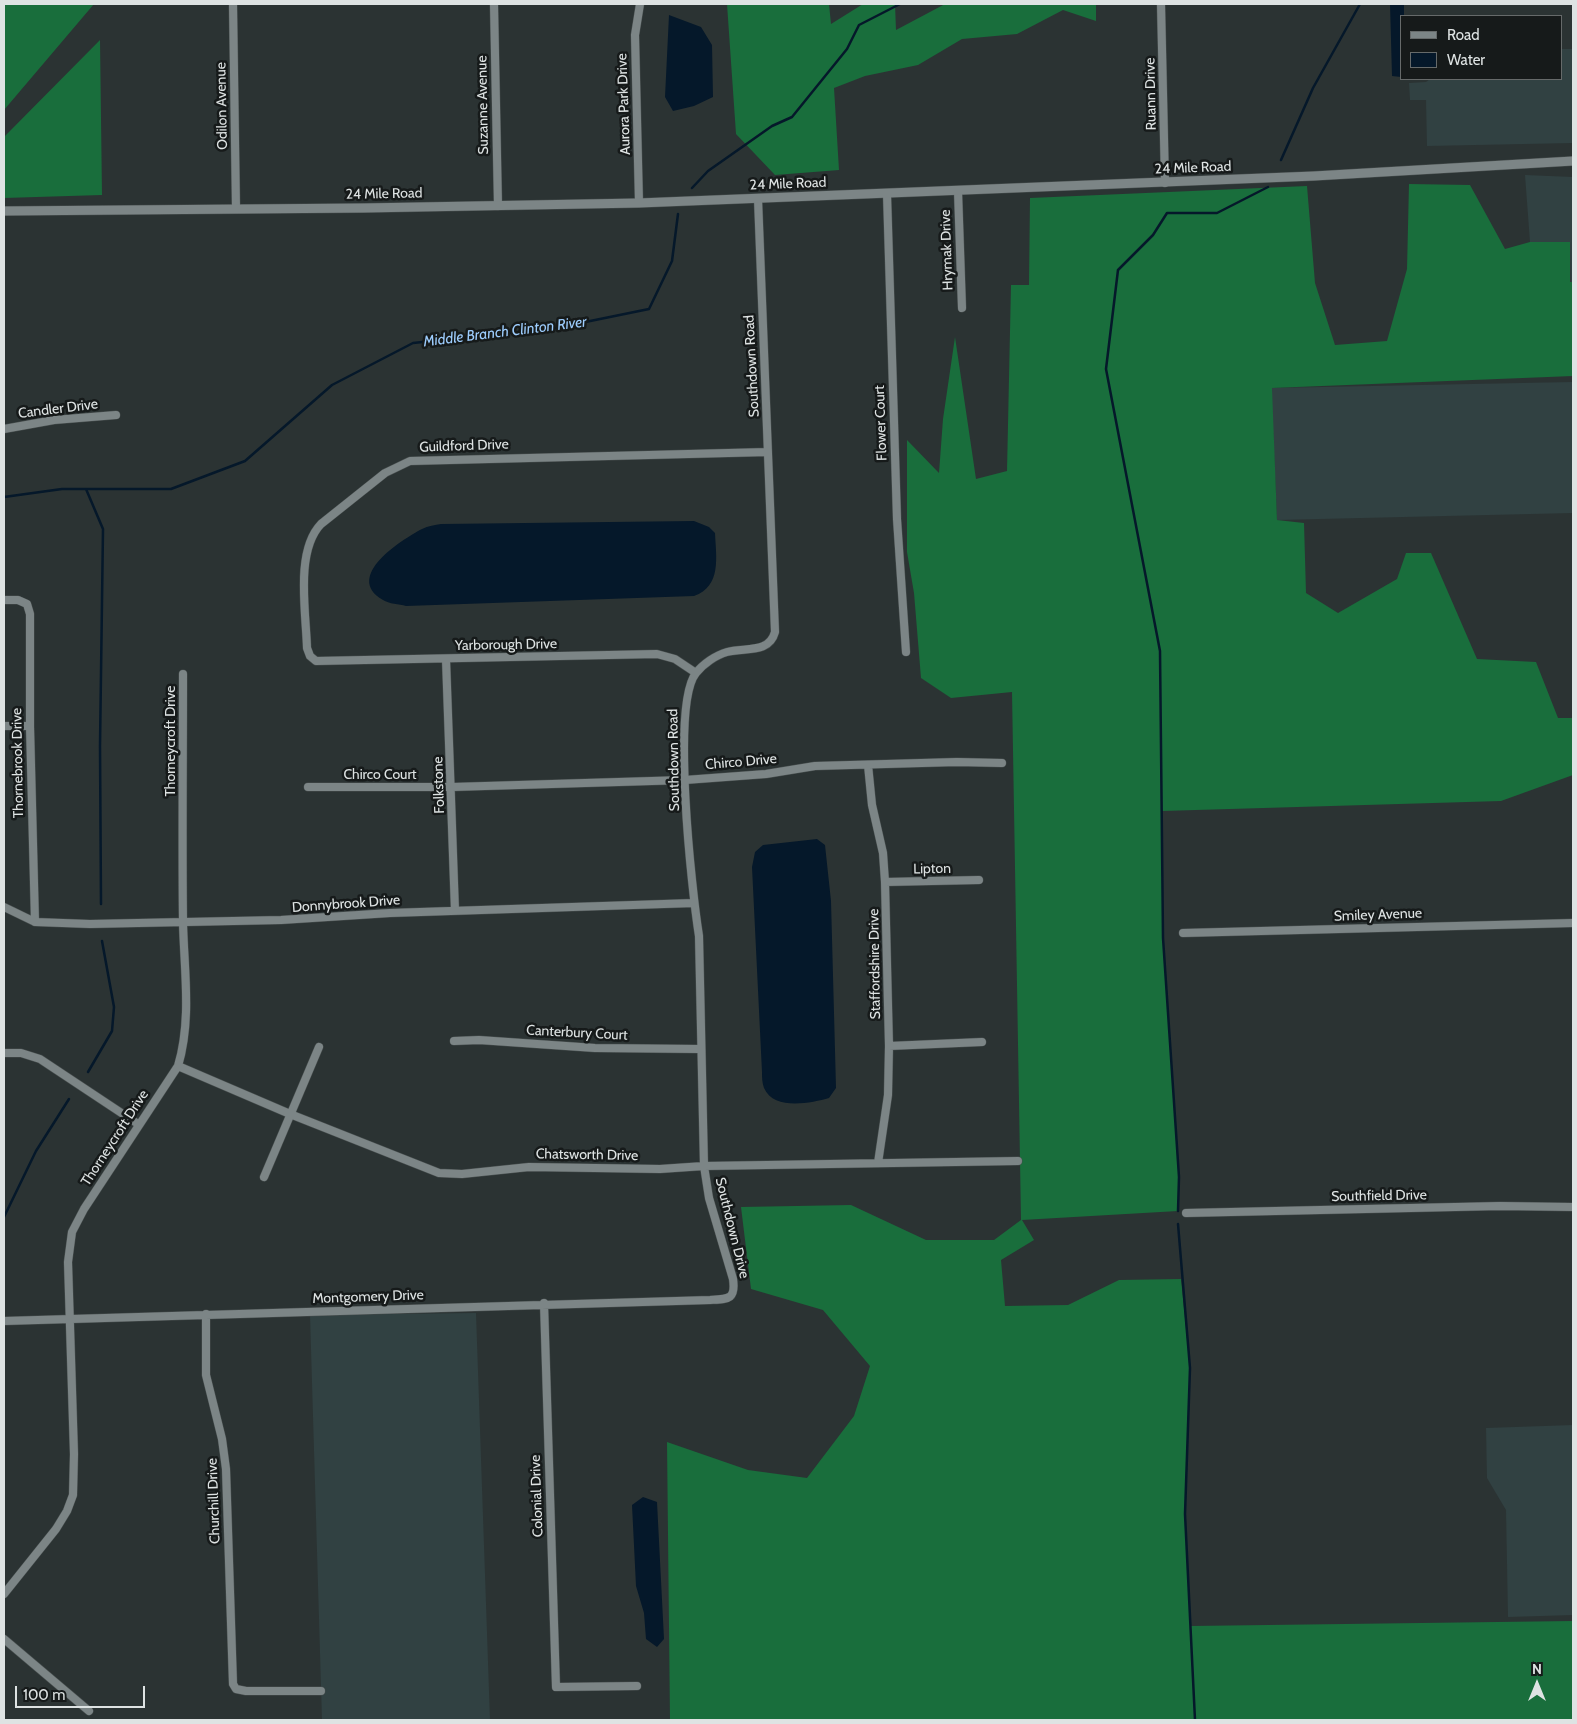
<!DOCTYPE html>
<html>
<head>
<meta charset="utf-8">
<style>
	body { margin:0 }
	#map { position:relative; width:1577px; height:1724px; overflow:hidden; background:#2b3333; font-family:Cabin,sans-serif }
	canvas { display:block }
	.frame { position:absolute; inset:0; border:5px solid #dee3e3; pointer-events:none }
	.legend { position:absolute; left:1400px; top:15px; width:162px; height:65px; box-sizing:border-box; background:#161a1a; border:1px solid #666a6a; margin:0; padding:6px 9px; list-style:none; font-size:15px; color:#dee3e3 }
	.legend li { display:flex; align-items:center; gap:10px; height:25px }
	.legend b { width:25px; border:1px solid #666a6a }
	.north { position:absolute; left:1512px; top:1659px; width:50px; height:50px; -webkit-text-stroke:4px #161a1a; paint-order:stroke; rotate:0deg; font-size:14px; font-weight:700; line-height:20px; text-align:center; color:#dee3e3 }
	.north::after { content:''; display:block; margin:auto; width:18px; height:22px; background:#dee3e3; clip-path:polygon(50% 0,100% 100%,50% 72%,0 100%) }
	.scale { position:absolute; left:15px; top:1686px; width:130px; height:22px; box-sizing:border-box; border:2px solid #dee3e3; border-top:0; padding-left:6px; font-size:15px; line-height:18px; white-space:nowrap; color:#dee3e3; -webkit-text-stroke:4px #161a1a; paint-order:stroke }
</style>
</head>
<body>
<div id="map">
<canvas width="1577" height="1724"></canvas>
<div class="frame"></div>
<ul class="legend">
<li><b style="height:6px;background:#7c8586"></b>Road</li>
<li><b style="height:14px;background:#05182a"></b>Water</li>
</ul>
<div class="north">N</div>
<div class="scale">100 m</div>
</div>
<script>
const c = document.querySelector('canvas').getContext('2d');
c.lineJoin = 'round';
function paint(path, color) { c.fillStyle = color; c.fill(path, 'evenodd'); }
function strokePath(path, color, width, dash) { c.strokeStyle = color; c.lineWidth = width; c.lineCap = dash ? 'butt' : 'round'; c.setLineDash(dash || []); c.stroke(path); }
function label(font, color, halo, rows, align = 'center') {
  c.font = font + ' Cabin,sans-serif'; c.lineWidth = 5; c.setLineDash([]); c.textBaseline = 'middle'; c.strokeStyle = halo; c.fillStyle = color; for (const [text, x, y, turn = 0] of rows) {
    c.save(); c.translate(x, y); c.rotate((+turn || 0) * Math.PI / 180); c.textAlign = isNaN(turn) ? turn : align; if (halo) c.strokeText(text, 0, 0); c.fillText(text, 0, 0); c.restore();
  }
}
const built = new Path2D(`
	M1561 49H1573V143L1427 146 1426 100H1410L1409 83 1426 82 1430 79H1561Z
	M1525 175 1573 177V513L1277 520 1271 388 1572 382 1570 242H1530Z
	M476 1313 490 1720H322L310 1315Z
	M1573 1425V1615L1508 1617 1506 1510 1487 1478 1486 1428Z`);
const forest = new Path2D(`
	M4 4H94L4 110Z
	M727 4H829L831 24 863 4H895L896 30 945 4H1096V21L1063 10 1017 34 962 39 918 65 865 76 834 88 839 170 775 175 736 134Z
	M100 40 102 195 4 198V137Z
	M1409 184 1470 185 1505 249 1530 242H1570V282H1573V376L1272 388 1277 520 1304 523 1306 593 1338 613 1397 579 1406 553H1431L1477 659 1536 662 1558 718H1573V775L1501 801 1162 811 1163 938 1179 1177 1178 1211 1022 1220 1034 1240 1001 1260 1005 1306 1068 1305 1119 1280 1181 1279 1190 1368 1185 1514 1191 1626 1573 1621V1720H670L667 1442 748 1470 807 1478 854 1416 870 1366 823 1310 751 1289 741 1207 851 1205 926 1240H994L1021 1220 1012 692 951 698 921 678 914 593 907 552V440L939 473 943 419 955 337 976 479 1007 471 1011 285H1029L1030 198 1307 186 1315 283 1335 345 1387 341 1407 269Z`);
const water = new Path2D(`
	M1390 4H1404V16H1401V77L1392 76Z
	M669 15 701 27 712 45 713 97 694 106 673 111 665 97Z
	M694 521 709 527 715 533C716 557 722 586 694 596L406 606C399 604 389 604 383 600 343 577 401 540 422 529 428 526 435 525 441 524Z
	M817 839 825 845 831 901 836 1088 829 1098C811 1103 774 1111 764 1088 762 1083 762 1077 762 1072L752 867 755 852 763 845Z
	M643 1497 657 1502 664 1639 657 1647 646 1639 644 1613 636 1586 632 1505Z`);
const stream = new Path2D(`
	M1281 160 1313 88 1360 4
	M692 188 708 171 772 126 792 117 847 49 859 25 900 4
	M86 489 103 529 100 746 101 904
	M4 497 62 489H171L245 461 332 385 413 343 556 328 649 309 672 261 678 214
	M88 1072 112 1031 114 1007 102 941
	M1178 1211 1179 1177 1163 938 1160 651 1106 369 1118 270 1153 235 1167 213H1217L1268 187
	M4 1217 36 1151 69 1099
	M1178 1224 1190 1368 1185 1514 1195 1720`);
const minor = new Path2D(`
	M233 4 236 209
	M494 4 498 206
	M1161 4 1165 183
	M958 191 962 308
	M887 194 897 519 906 652
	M639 203 635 35 640 4
	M4 429 54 420 116 415
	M4 600H18L27 604 30 614V726L35 922
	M446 659 455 911
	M696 673 675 659 657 654 316 661 310 656 307 648C306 612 295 551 321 524L385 473 410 461 768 452
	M4 726H30
	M868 765 872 805 883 853 885 882 889 1046 888 1095 878 1163
	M308 787H452L685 780 766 774 815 766 957 762 1002 763
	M885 882 979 880
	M4 907 35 922 90 924 281 920 390 913 694 903
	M1183 933 1573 923
	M454 1041 479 1040 595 1048 700 1049
	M889 1046 982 1042
	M4 1053H21L40 1059 138 1124
	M178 1066 290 1114 439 1173 462 1174 529 1167 660 1169 704 1166 1018 1161
	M264 1177 319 1047
	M1186 1213 1500 1206 1573 1207
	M544 1303 556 1687 637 1686
	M206 1314V1375L222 1439 226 1469 233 1684 236 1689 246 1691H321
	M4 1321 710 1300C728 1299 736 1300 733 1279L709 1198 704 1166 699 936C692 892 671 704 696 673 703 664 716 655 727 652 745 647 769 654 775 632L758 199
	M4 1594 56 1529 67 1511 73 1495 74 1454 68 1262 72 1232 84 1209 178 1066C192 1019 184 970 183 922 182 839 183 757 183 674
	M4 1639 89 1711`);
const tertiary = new Path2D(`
	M4 211 364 208 639 203 1314 176 1573 161`);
const streetNames = [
	["Ruann Drive",1151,94,-91],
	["Aurora Park Drive",624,104,-92],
	["Suzanne Avenue",483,105,-91],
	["Odilon Avenue",222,106,-91],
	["24 Mile Road",1193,168,-2],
	["24 Mile Road",788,184,-2],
	["24 Mile Road",384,194,-1],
	["Hrymak Drive",947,250,-92],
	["Southdown Road",752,366,-93],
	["Candler Drive",58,409,-7],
	["Flower Court",881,423,-92],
	["Guildford Drive",464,446,-2],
	["Yarborough Drive",506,645,-1],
	["Thorneycroft Drive",171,741,-90],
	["Southdown Road",674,760,-91],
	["Chirco Drive",741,762,-5],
	["Thornebrook Drive",18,763,-91],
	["Chirco Court",380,775],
	["Folkstone",439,785,-92],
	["Lipton",932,869,-1],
	["Donnybrook Drive",346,904,-4],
	["Smiley Avenue",1378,915,-2],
	["Staffordshire Drive",875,964,-91],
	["Canterbury Court",577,1033,3],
	["Thorneycroft Drive",115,1138,-57],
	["Chatsworth Drive",587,1155,1],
	["Southfield Drive",1379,1196,-1],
	["Southdown Drive",732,1228,76],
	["Montgomery Drive",368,1297,-2],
	["Colonial Drive",537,1496,-92],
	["Churchill Drive",214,1501,-92]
];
const waterNames = [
	["Middle Branch Clinton River",505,332,-7]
];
paint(built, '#314142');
paint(forest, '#196e3c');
paint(water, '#05182a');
strokePath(stream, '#05182a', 2.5);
strokePath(minor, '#484f4f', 9);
strokePath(tertiary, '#484f4f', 10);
strokePath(minor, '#7c8586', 8);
strokePath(tertiary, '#7c8586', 9);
label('14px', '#dee3e3', '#161a1a', streetNames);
label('italic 15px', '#9dcdfe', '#161a1a', waterNames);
</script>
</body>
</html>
